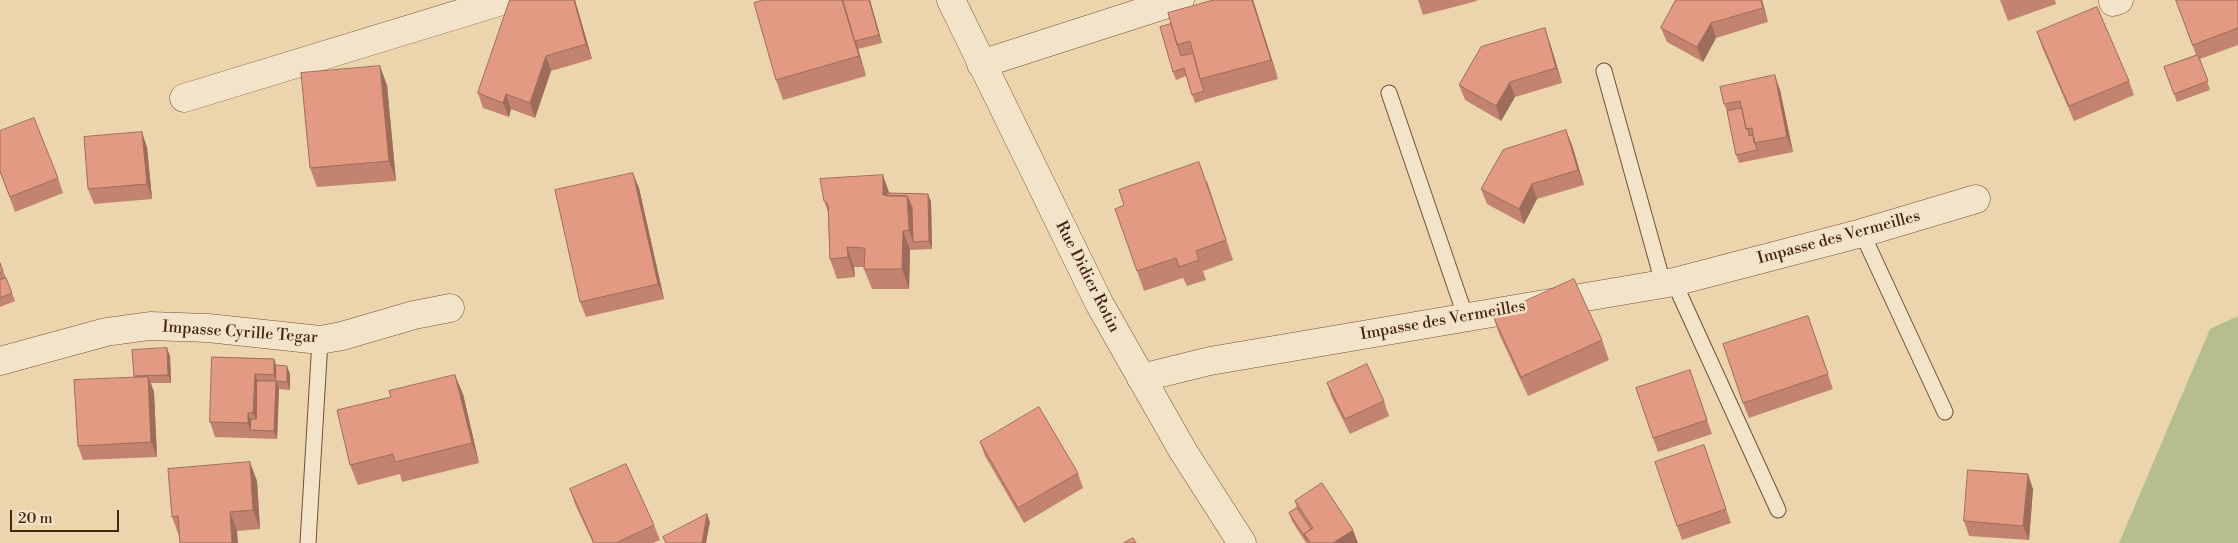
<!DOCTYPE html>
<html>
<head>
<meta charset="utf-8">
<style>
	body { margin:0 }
	#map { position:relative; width:2238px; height:543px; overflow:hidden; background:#ecd5ac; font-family:"Libre Bodoni",serif }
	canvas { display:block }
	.scale { position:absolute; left:10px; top:510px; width:109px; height:22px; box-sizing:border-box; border:2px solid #472412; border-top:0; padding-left:6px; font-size:15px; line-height:18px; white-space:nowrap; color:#472412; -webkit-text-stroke:4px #f3e4c9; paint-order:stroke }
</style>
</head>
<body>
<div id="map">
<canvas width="2238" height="543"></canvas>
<div class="scale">20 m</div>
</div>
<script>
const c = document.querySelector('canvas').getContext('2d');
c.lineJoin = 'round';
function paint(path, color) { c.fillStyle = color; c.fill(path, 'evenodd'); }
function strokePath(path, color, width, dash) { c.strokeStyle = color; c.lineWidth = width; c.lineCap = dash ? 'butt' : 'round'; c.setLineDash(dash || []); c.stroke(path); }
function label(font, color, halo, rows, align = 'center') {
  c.font = font + ' "Libre Bodoni",serif'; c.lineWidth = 5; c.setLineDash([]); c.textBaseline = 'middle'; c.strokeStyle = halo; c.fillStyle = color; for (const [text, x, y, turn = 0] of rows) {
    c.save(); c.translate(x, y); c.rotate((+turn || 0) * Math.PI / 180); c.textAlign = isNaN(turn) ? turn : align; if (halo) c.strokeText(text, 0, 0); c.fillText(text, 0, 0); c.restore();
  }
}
const green = new Path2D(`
	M2238 316V543H2119L2210 329Z`);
const service = new Path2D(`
	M1604 71 1663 283
	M1389 93 1466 318
	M1862 233 1945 412
	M1674 282 1778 510
	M308 543 320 340`);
const minor = new Path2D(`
	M951 0 1099 303 1183 451 1242 543
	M2113 2 2119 0
	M981 64 1180 0
	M184 98 505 0
	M0 361 106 332 150 326 208 328 320 340 342 336 414 315 450 308
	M1141 378 1210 361 1674 282 1862 233 1976 199`);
const wall = new Path2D(`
	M510 0H575L592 59 551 71 535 118 511 109 509 117 483 108 478 93Z
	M870 0 882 43 858 49 866 76 783 100 776 80Z
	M1214 0H1253L1278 79 1207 99 1195 103 1186 76 1176 80 1173 72 1171 24Z
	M1418 0H1476L1477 1 1423 15Z
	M1676 0H1762L1768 22 1716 38 1703 62 1667 42 1661 28Z
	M2000 0H2055L2056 4 2008 21Z
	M2176 0H2238V45L2200 59 2210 90 2177 102 2164 67 2196 55Z
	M2037 32 2129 81 2134 95 2074 121 2042 47Z
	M1550 43 1562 83 1515 97 1501 121 1465 100 1459 85Z
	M387 85 396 181 317 187 310 168Z
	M1780 90 1793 152 1739 163 1736 155 1727 111 1724 104Z
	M1572 145 1584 185 1537 199 1524 224 1487 204 1481 189Z
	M147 147 152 199 94 204 88 189Z
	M0 172 58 178 63 193 15 212Z
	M1207 181 1233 260 1203 271 1206 280 1187 286 1183 278 1144 291 1137 271Z
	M639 188 664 299 586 317 580 302Z
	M890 193 928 194 931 202 932 249 910 250 909 289H872L864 269 865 267H854L855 277 837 279 830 259 828 212 824 201Z
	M0 263 15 301 0 307Z
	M1493 316 1602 340 1609 360 1528 396 1500 336Z
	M1808 316 1833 389 1749 418 1743 403Z
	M170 356 171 383H151L154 392 157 457 83 460 78 446 134 378V376Z
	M212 357 274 359 276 365 290 374V390L279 389 277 439 215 437 210 422Z
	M1327 383 1384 401 1389 416 1350 434 1332 398Z
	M1695 385 1712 434 1658 452 1653 438Z
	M463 394 479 463 402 482 400 474 358 485 350 465Z
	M980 442 1078 473 1083 488 1024 523 985 456Z
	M1704 445 1731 523 1682 540 1677 526Z
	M257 481 260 529 179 536 172 517Z
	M570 489 654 525 660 540 653 543H593L575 504Z
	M2033 489 2029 540 1969 536 1964 521Z
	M1295 501 1358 543H1306L1292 521 1289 513 1297 508Z`);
const shadedWall = new Path2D(`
	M574 0H575L592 59 586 44Z
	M842 0H844L866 76 859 56Z
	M869 0H870L882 43 879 35Z
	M1252 0H1253L1278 79 1271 60Z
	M1761 0H1762L1768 22 1763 8Z
	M1711 23 1716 38 1703 62 1697 47Z
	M1545 28 1550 43 1562 83 1556 68Z
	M546 56 551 71 535 118 530 103Z
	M380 66 387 85 396 181 389 161Z
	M1775 75 1780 90 1793 152 1787 137Z
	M1510 82 1515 97 1501 121 1496 106Z
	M506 94 511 109 509 117 503 103Z
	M1566 130 1572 145 1584 185 1578 170Z
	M142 132 147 147 152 199 147 184Z
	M633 173 639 188 664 299 658 284Z
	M883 175 890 195V207L883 195Z
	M1532 184 1537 199 1524 224 1519 209Z
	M928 194 931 202 932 249 929 241Z
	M907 196 915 216 913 242 909 230Z
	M903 231 910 250 909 289 902 269Z
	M847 247 854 267 855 277 848 257Z
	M167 348 170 356 171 383 168 375Z
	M274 359 279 373 276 381 274 375Z
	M287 366 290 374V390L287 382Z
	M255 374 260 389 259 427 253 413Z
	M455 375 463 394 479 463 472 443Z
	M148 377 154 392 157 457 151 442Z
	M276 381 279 389 277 439 274 431Z
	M248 413 254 428 250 430 248 423Z
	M250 462 257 481 260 529 253 510Z
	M2028 474 2033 489 2029 540 2023 526Z
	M230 512 237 531 238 543H232Z
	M707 514 710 522 706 543H702Z
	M1353 530 1358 543H1333Z`);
const building = new Path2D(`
	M510 0H574L586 44 546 56 530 103 506 94 503 103 478 93Z
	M763 0H842L859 56 776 80 754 3Z
	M843 0H869L879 35 855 41Z
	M1214 0H1252L1271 60 1200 79 1190 41 1177 45 1168 13Z
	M1676 0H1761L1763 8 1711 23 1697 47 1661 28Z
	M2176 0H2238V28L2193 45Z
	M2097 7 2129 81 2069 106 2037 32Z
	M1171 24 1181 56 1193 53 1200 79 1204 91 1192 95 1184 68 1173 72 1160 27Z
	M1545 28 1556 68 1510 82 1496 106 1459 85 1481 47Z
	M2198 55 2208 81 2174 94 2164 67Z
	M380 66 389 161 310 168 301 73Z
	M1775 75 1787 137 1754 143 1752 128 1746 129 1740 101 1724 104 1720 87Z
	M1742 108 1746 129H1748L1749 136 1753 135 1757 150 1736 155 1727 111Z
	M34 118 58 178 10 197 0 171V131Z
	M1566 130 1578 170 1532 184 1519 209 1481 189 1503 150Z
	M142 132 147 184 88 189 84 137Z
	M1199 162 1226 240 1196 251 1199 260 1179 267 1176 258 1137 271 1115 209 1124 205 1119 190Z
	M633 173 658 284 580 302 555 190Z
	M883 175V195L907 196 909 230 903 231 902 269H864L865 248 847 247 848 257 830 259 828 204 824 201 820 179Z
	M887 193 928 194 929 241 913 242 912 207 907 196H887Z
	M0 263 3 271 0 273Z
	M6 278 12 293 0 298V280Z
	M1574 279 1602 340 1521 377 1493 316Z
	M1808 316 1828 374 1743 403 1723 344Z
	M167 348 168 375 134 376 132 350Z
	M212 357 274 359V375L255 374 253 413H248V423L210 422Z
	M1367 364 1384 401 1345 419 1327 383Z
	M276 365 287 366V382L276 381Z
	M1690 370 1707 420 1653 438 1636 388Z
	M455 375 472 443 395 462 393 454 350 465 337 410 391 397 389 391Z
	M148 377 151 442 78 446 74 380Z
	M257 381H276L274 431 250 430 251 419H256Z
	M1039 407 1078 473 1018 508 980 442Z
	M1704 445 1726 509 1677 526 1655 462Z
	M250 462 253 510 230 512 232 543H180L178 516 172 517 168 469Z
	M626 464 654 525 616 543H594L570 489Z
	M1968 470 2028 474 2023 526 1964 521Z
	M1322 483 1353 530 1333 543H1311L1304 534 1313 528 1295 501Z
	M1297 508 1311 529 1304 534 1307 540 1289 513Z
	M707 514 702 543H666L663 537Z
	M1133 538 1136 543H1124Z`);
const streetNames = [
	["Impasse des Vermeilles",1839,238,-15],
	["Rue Didier Rotin",1087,277,63],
	["Impasse des Vermeilles",1443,321,-10],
	["Impasse Cyrille Tegar",240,333,4]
];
paint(green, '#b5be8c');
strokePath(service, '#705038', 17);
strokePath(minor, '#705038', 29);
strokePath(service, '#f3e4c9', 15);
strokePath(minor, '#f3e4c9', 28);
paint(wall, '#c28470');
paint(shadedWall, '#9e6c5b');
paint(building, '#e29a82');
strokePath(building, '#9e6c5b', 1);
label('16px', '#472412', '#f3e4c9', streetNames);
</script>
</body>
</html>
